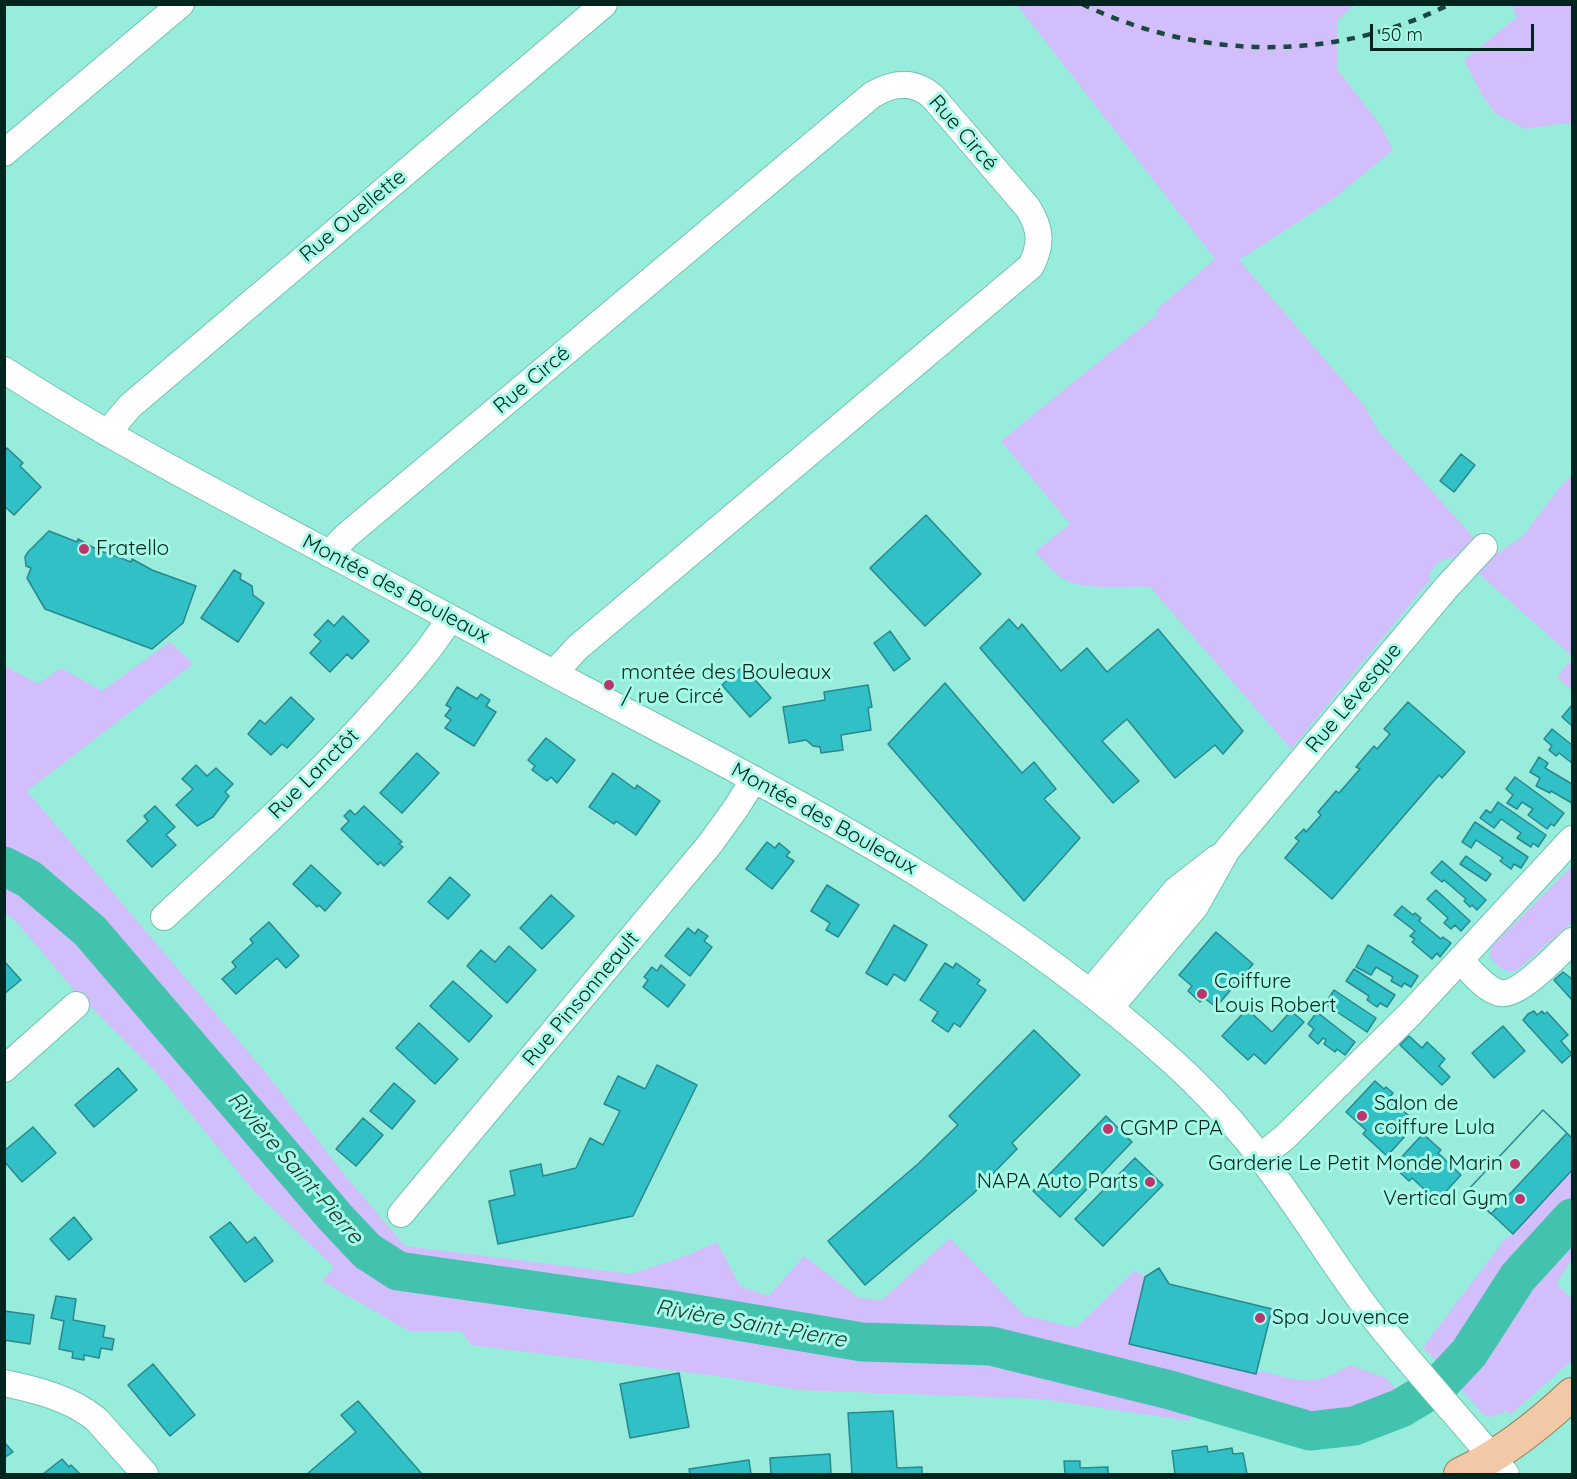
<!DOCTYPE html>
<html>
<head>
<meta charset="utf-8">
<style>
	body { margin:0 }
	#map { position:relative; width:1577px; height:1479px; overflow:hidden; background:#98ecdb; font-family:Quicksand,sans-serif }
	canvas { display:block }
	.frame { position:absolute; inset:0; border:6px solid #00251f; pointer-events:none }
	.scale { position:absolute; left:1370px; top:24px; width:164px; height:27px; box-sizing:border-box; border:3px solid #00251f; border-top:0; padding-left:8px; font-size:18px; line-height:21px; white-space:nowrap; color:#00251f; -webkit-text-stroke:4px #a5fae8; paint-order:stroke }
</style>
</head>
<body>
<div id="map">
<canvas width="1577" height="1479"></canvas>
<div class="frame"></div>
<div class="scale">50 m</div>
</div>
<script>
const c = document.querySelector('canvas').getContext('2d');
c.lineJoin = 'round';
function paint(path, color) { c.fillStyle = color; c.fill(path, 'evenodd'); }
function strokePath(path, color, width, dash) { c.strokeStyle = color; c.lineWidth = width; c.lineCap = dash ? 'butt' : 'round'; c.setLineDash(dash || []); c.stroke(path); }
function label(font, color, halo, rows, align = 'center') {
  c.font = font + ' Quicksand,sans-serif'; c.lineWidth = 6; c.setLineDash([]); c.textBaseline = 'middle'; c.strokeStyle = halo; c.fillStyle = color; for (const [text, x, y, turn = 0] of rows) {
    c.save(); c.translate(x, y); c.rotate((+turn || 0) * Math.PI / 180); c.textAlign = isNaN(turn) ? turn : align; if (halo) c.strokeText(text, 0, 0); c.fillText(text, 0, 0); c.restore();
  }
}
const green = new Path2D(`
	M1017 5H1354L1337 21V69L1381 126 1393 150 1332 200 1239 260 1364 405 1379 432 1475 539 1458 556 1438 562 1430 573V580L1291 749 1150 587C1127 586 1092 590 1070 582 1056 577 1045 562 1035 552L1070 524 1001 441 1159 313 1156 310 1215 259Z
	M1512 5H1572V123L1551 125 1525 129 1495 113 1482 95 1464 60 1517 17Z
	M1572 475V656L1478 573 1493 556 1522 537 1561 486Z
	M170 642 193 664 27 791 266 1073 343 1173 405 1246 631 1274 688 1255 717 1242 740 1286 769 1296 804 1256 859 1298 882 1300 950 1238 1024 1315 1076 1328 1135 1270 1145 1277 1129 1344 1256 1374 1261 1371C1300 1381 1314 1388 1350 1365L1386 1378 1405 1399 1398 1404 1355 1421 1349 1448 1193 1407 1190 1421 1041 1399 799 1390 717 1376 471 1345 461 1331H409L322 1281 334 1267 254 1191 155 1071 74 990 15 920 5 913V666L38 684 61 668 102 691Z
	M1572 659V690L1557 677Z
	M1572 866V922L1516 971C1504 973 1497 966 1490 957L1491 947Z
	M1572 1170V1259L1556 1284 1572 1299V1360L1510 1415 1506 1411 1491 1417 1484 1415 1423 1347 1505 1239 1513 1234Z`);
const river = new Path2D(`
	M4 866 29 879 90 931 335 1217 367 1251 398 1271 672 1310 862 1342 991 1346 1170 1390 1310 1431 1354 1426 1401 1408 1439 1385 1469 1353 1518 1277 1572 1218`);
const building = new Path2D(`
	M7 448 23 463 20 466 41 487 14 515 4 506V451Z
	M1461 454 1475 465 1454 492 1440 481Z
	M926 515 981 574 925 626 870 568Z
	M49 531 77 542 78 539 96 549 131 562 132 559 152 570 196 586 183 623 152 649 45 609 27 578 31 568 26 566 25 557 28 552Z
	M234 570 241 574 240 579 252 586 253 595 264 603 238 642 201 618Z
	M343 616 369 641 352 659 347 654 330 672 310 653 321 641 314 635 328 620 334 626Z
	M1009 619 1018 629 1022 624 1061 671 1087 648 1107 672 1158 629 1243 731 1223 754 1215 745 1175 778 1127 719 1102 741 1139 781 1113 803 980 648Z
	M890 631 910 659 894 671 874 643Z
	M743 666 771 698 750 717 722 685Z
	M945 683 1022 773 1034 762 1056 789 1044 799 1080 838 1024 901 888 744Z
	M868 685 872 707 868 708 871 730 841 735 843 750 821 753 820 747 813 746 806 740 789 743 783 707 825 700 824 692Z
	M457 687 477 699 481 694 490 700 486 706 496 712 474 746 445 728 451 720 445 716 451 708 446 705Z
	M291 697 314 719 287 748 282 744 271 755 248 734 260 720 265 724Z
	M1408 702 1465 752 1442 778 1439 775 1332 899 1285 858 1299 841 1295 838 1304 829 1306 832 1321 815 1318 812 1336 791 1339 793 1360 769 1356 767 1374 746 1377 749 1390 734 1384 729Z
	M1572 705V726L1562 717Z
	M1552 729 1572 745V763L1559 753 1556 756 1549 750 1552 746 1544 739Z
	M546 738 575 760 557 783 551 777 547 781 532 770 535 766 528 760Z
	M417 753 439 773 402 813 380 793Z
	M1539 757 1548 763 1545 768 1572 784V803L1551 791 1550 793 1536 786 1540 778 1530 772Z
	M196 765 207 776 216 768 233 784 225 792 229 796 213 817 197 826 176 805 193 789 182 779Z
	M613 773 635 789 637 785 660 801 636 835 616 821 614 824 589 807Z
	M1515 777 1564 813 1554 826 1551 824 1547 829 1528 815 1533 809 1522 802 1517 809 1507 803 1513 795 1506 789Z
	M1498 802 1546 835 1538 847 1533 843 1531 847 1517 838 1521 833 1501 819 1494 828 1480 818 1486 810 1491 813Z
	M155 806 175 827 166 835 176 845 152 867 127 841 148 821 144 816Z
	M364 806 402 842 399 844 403 847 384 866 380 862 378 865 341 829 349 821 344 816 350 810 355 815Z
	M1475 822 1528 857 1521 868 1514 864 1511 869 1500 861 1503 858 1476 840 1471 848 1462 842Z
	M767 842 775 848 779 843 790 852 786 856 794 861 772 889 746 869Z
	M1466 856 1491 874 1486 881 1460 864Z
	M1442 861 1486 900 1477 910 1472 905 1470 907 1464 901 1466 899 1444 880 1442 882 1431 873Z
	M311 865 341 893 325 911 319 905 317 907 293 884Z
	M450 877 470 895 448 919 428 902Z
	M827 885 859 905 838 937 826 930 830 923 811 911Z
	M1436 890 1470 921 1461 931 1455 925 1451 929 1444 923 1448 918 1427 899Z
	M551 895 574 916 542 949 520 928Z
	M1402 906 1413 915 1415 913 1421 918 1419 921 1441 939 1443 937 1451 943 1440 957 1437 953 1432 959 1412 942 1415 939 1410 936 1415 931 1394 915Z
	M269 922 299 956 286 968 277 958 236 994 222 979 236 967 232 962 253 943 250 939Z
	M894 925 927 945 905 981 894 974 887 985 866 973Z
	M688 928 695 934 698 929 708 936 704 941 712 947 690 976 665 956Z
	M1216 932 1253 964 1216 1007 1204 998 1200 1002 1188 991 1192 986 1179 975Z
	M1368 945 1418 976 1411 987 1404 983 1402 987 1391 981 1393 977 1376 967 1371 975 1356 967Z
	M509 946 536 970 507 1003 467 966 481 950 495 962Z
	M4 961 21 980 4 994Z
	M945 963 953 968 956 963 980 980 977 984 986 990 960 1027 954 1023 948 1032 932 1021 938 1012 920 1000Z
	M661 965 685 985 668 1007 643 987 648 980 644 977 652 967 657 971Z
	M1354 969 1395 995 1387 1007 1380 1003 1377 1007 1374 1005 1367 1000 1369 996 1346 981Z
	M1563 972 1572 979V1000L1554 980Z
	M453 981 492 1016 469 1042 430 1006Z
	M1334 990 1376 1018 1367 1032 1325 1004Z
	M1247 1009 1272 1032 1291 1011 1304 1022 1265 1064 1254 1054 1248 1060 1222 1036Z
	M1534 1011 1537 1015 1542 1011 1544 1014 1547 1012 1568 1035 1561 1041 1572 1054 1562 1063 1523 1020 1528 1014Z
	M1317 1012 1355 1042 1345 1055 1337 1049 1335 1052 1324 1044 1326 1040 1323 1038 1318 1044 1309 1036 1314 1029 1308 1024Z
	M419 1023 458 1059 435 1084 396 1048Z
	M1503 1026 1525 1051 1494 1078 1472 1053Z
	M1034 1030 1080 1075 1012 1143 1017 1149 973 1194 865 1285 828 1241 918 1164 958 1125 949 1116Z
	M1409 1036 1422 1048 1427 1042 1445 1059 1439 1066 1450 1077 1442 1085 1400 1045Z
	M657 1065 697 1085 633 1216 498 1244 489 1201 515 1195 510 1171 541 1164 543 1176 576 1168 590 1138 603 1145 620 1111 604 1104 618 1076 645 1089Z
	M118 1068 137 1090 94 1127 75 1105Z
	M1375 1081 1384 1089 1386 1087 1393 1093 1389 1098 1417 1123 1387 1156 1363 1134 1366 1130 1346 1112Z
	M394 1083 415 1101 392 1129 370 1111Z
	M1543 1110 1572 1138V1170L1513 1234 1467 1191Z
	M1543 1110 1567 1133 1491 1214 1467 1191Z
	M1106 1116 1132 1142 1060 1217 1033 1191Z
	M363 1118 383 1135 356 1166 336 1149Z
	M33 1127 56 1153 22 1182 4 1161V1151Z
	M1423 1134 1441 1150 1438 1153 1461 1175 1437 1201 1412 1178 1409 1181 1393 1166Z
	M1135 1158 1163 1185 1103 1246 1075 1219Z
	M74 1217 92 1239 69 1260 50 1239Z
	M230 1222 247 1243 255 1237 273 1261 245 1282 210 1237Z
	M1159 1268 1169 1284 1272 1309 1256 1374 1129 1344 1145 1277Z
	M56 1296 76 1299 73 1320 105 1326 103 1337 114 1339 112 1350 101 1348 99 1358 84 1355V1360L72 1358 73 1352 59 1349 64 1321 51 1318Z
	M4 1311 34 1315 30 1344 4 1340Z
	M153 1364 195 1415 170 1436 128 1385Z
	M679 1373 689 1427 630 1438 620 1384Z
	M358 1401 422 1474H307L356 1432 341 1415Z
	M893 1411 897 1468 922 1467V1474H852L848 1413Z
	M4 1442 13 1452 4 1458Z
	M1207 1446 1208 1452 1232 1448 1233 1454 1243 1453 1247 1474H1175L1172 1451Z
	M830 1454 831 1474H771L770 1458Z
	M62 1459 69 1467 71 1465 80 1474H43Z
	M749 1460 751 1474H690L689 1469Z
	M1064 1461H1080V1468L1108 1467V1474H1065Z`);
const minor = new Path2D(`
	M4 153 181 4
	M4 370C103 434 207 488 310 543 428 606 545 669 663 731 843 825 1020 924 1172 1061 1200 1086 1226 1114 1250 1144 1294 1198 1329 1259 1371 1314 1414 1369 1462 1420 1506 1474
	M107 433 130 406 604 4
	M329 554 346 536 872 95C894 82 914 80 933 97L1028 208C1041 229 1042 244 1031 266L577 648 554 673
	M164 917C238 849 313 782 379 707 405 678 430 651 450 618
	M1461 961C1471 971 1486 991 1501 993 1520 996 1558 954 1572 941
	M1090 992 1176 890 1217 858
	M1110 1008 1195 907 1227 850 1446 588 1484 547
	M4 1069 76 1005
	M1260 1157 1284 1138 1410 1014 1572 839
	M401 1214 710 844 736 808 754 779
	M4 1383C37 1390 70 1398 96 1419L145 1474`);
const major = new Path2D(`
	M1460 1474C1501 1455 1539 1425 1572 1394`);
const rail = new Path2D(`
	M1082 4C1198 60 1334 63 1450 4`);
const markers = [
	[84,549,6,"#be346d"],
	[609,685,6,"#be346d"],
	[1202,994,6,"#be346d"],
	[1362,1116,6,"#be346d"],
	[1108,1129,6,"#be346d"],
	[1515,1164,6,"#be346d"],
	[1150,1182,6,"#be346d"],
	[1520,1199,6,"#be346d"],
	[1260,1318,6,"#be346d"]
];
const streetNames = [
	["Rue Circé",963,133,49],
	["Rue Ouellette",353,216,-40],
	["Rue Circé",532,380,-40],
	["Montée des Bouleaux",396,589,28],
	["Rue Lévesque",1354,698,-50],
	["Rue Lanctôt",314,774,-45],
	["Montée des Bouleaux",824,819,29],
	["Rue Pinsonneault",581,999,-50]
];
const poiNames = [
	["Fratello",96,549],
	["montée des Bouleaux",621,673],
	["/ rue Circé",621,697],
	["Coiffure",1214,982],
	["Louis Robert",1214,1006],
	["Salon de",1374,1104],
	["coiffure Lula",1374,1128],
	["CGMP CPA",1120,1129],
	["Garderie Le Petit Monde Marin",1503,1164,"right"],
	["NAPA Auto Parts",1138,1182,"right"],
	["Vertical Gym",1508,1199,"right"],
	["Spa Jouvence",1272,1318]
];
const waterNames = [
	["Rivière Saint-Pierre",295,1168,49],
	["Rivière Saint-Pierre",751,1324,10]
];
paint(green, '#d3befc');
strokePath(river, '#43c3ae', 39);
paint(building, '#30c0c6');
strokePath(building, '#29888d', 1.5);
strokePath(minor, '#70c4b3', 28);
strokePath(major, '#977852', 34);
strokePath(minor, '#fff', 26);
strokePath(major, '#f1c9a7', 32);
strokePath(rail, '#1a473f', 4.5, [8, 8]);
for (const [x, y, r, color] of markers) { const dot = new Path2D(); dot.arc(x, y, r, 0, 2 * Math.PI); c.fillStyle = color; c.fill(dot); strokePath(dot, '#a5fae8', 2); }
label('21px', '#00251f', '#a5fae8', streetNames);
label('21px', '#00251f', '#a5fae8', poiNames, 'left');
label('italic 22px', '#15302b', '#a5fae8', waterNames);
</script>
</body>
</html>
